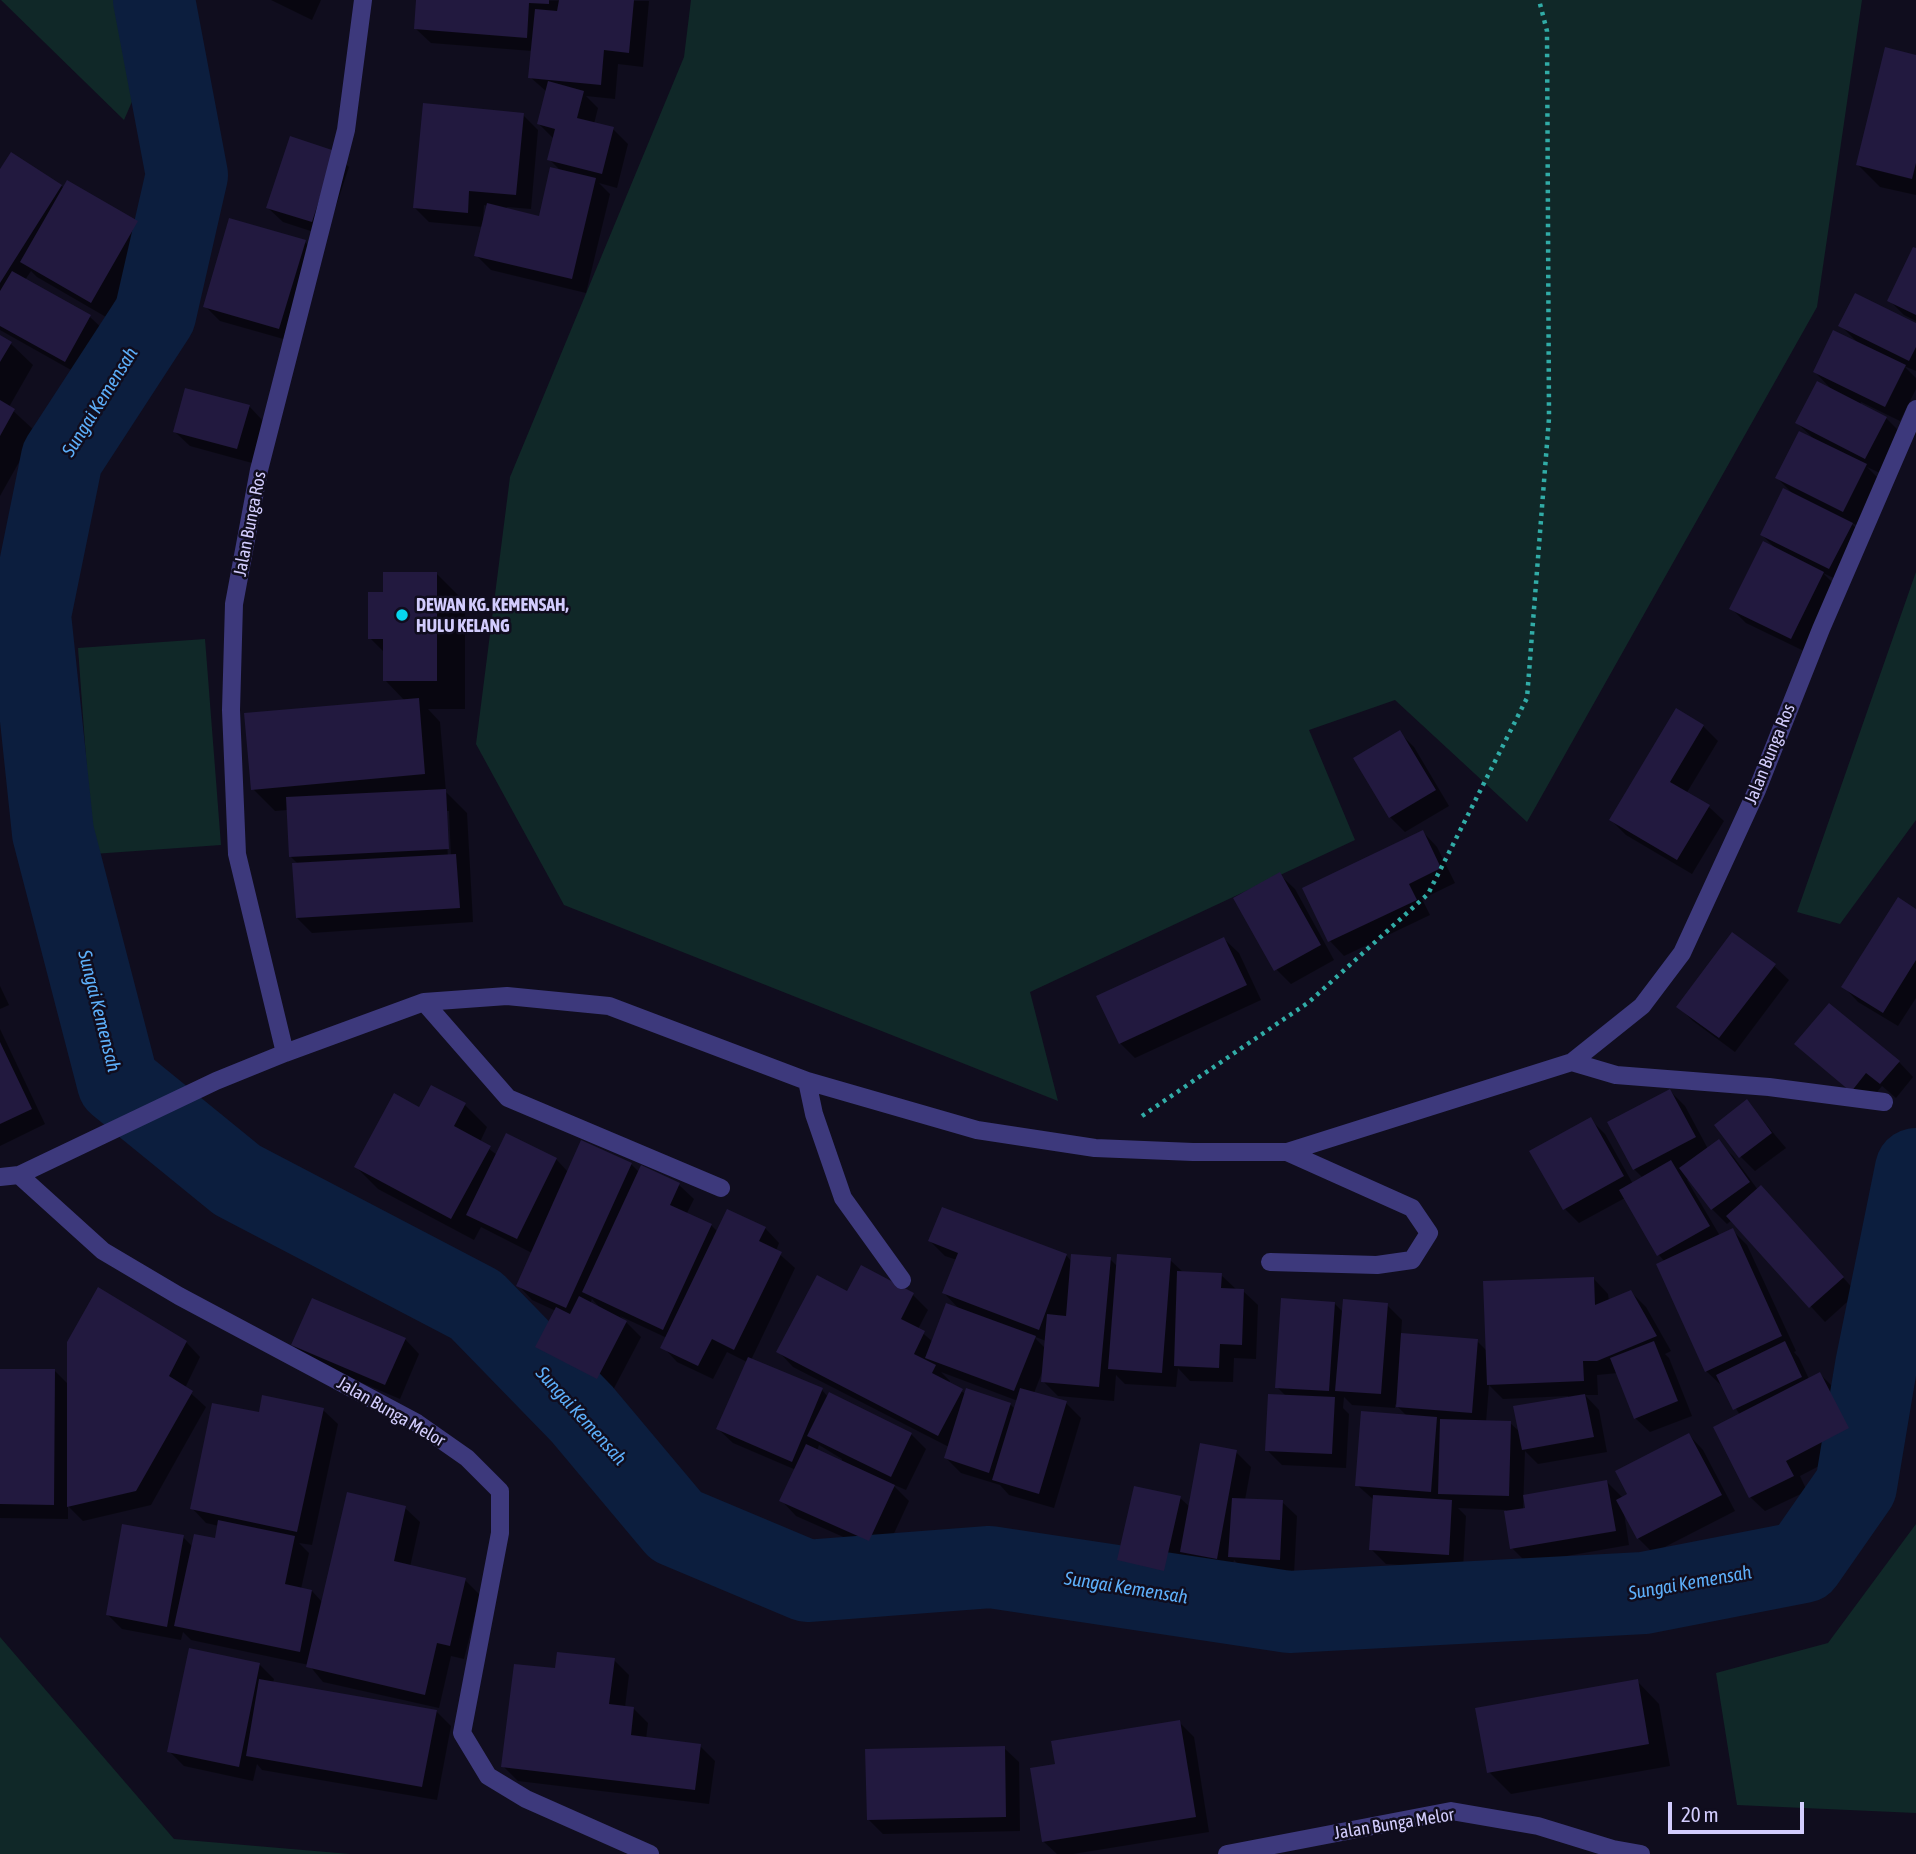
<!DOCTYPE html>
<html>
<head>
<meta charset="utf-8">
<style>
	body { margin:0 }
	#map { position:relative; width:1916px; height:1854px; overflow:hidden; background:#100d1e; font-family:"Asap Condensed",sans-serif }
	canvas { display:block }
	.scale { position:absolute; left:1668px; top:1802px; width:136px; height:32px; box-sizing:border-box; border:4px solid #d2ccfd; border-top:0; padding-left:9px; font-size:21px; line-height:24px; white-space:nowrap; color:#d2ccfd; -webkit-text-stroke:5px #100d1e; paint-order:stroke }
</style>
</head>
<body>
<div id="map">
<canvas width="1916" height="1854"></canvas>
<div class="scale">20 m</div>
</div>
<script>
const c = document.querySelector('canvas').getContext('2d');
c.lineJoin = 'round';
function paint(path, color) { c.fillStyle = color; c.fill(path, 'evenodd'); }
function strokePath(path, color, width, dash) { c.strokeStyle = color; c.lineWidth = width; c.lineCap = dash ? 'butt' : 'round'; c.setLineDash(dash || []); c.stroke(path); }
function label(font, color, halo, rows, align = 'center') {
  c.font = font + ' "Asap Condensed",sans-serif'; c.lineWidth = 5; c.setLineDash([]); c.textBaseline = 'middle'; c.strokeStyle = halo; c.fillStyle = color; for (const [text, x, y, turn = 0] of rows) {
    c.save(); c.translate(x, y); c.rotate((+turn || 0) * Math.PI / 180); c.textAlign = isNaN(turn) ? turn : align; if (halo) c.strokeText(text, 0, 0); c.fillText(text, 0, 0); c.restore();
  }
}
const green = new Path2D(`
	M1 0H176L124 120Z
	M691 0H1862L1817 307 1527 822 1395 700 1309 730 1355 840 1030 992 1058 1101 564 905 476 744 510 477 684 57Z
	M1916 572V820L1840 924 1797 912Z
	M205 639 221 845 93 854 78 648Z
	M1916 1524V1813L1737 1805 1716 1673 1828 1643Z
	M0 1637 174 1839 350 1854H0Z`);
const shadow = new Path2D(`
	M271 0H321L312 20Z
	M418 0 649 1 643 67 618 64 615 99 586 96 598 108 594 124 613 129 628 144 617 188 599 183 610 194 586 293 491 270 476 255 483 227 429 222 414 207 523 115 538 130 531 209 507 207 506 209 540 218 562 172 549 159 554 139 539 124 547 92 530 77 532 51 431 43 416 29ZM484 205 488 206 485 219H483Z
	M1916 56V195L1880 187 1858 165Z
	M334 152 349 167 326 236 283 222 268 208Z
	M0 172 61 186 137 222 152 237 106 317 37 277 31 271 25 280 90 317 105 331 80 375 0 330Z
	M305 242 319 257 294 342 220 321 205 306Z
	M1916 250V321L1904 315 1889 300Z
	M1916 325V371L1904 366 1916 378V389L1900 421 1861 402 1860 405 1886 418 1901 433 1880 473 1867 467 1881 481 1858 526 1850 522 1867 539 1844 583 1823 573 1838 588 1806 652 1746 623 1731 608 1776 549 1762 535 1793 494 1777 478 1814 439 1797 423 1832 390 1815 372 1858 343 1841 326Z
	M0 337 10 343 33 365 9 407 36 432 0 496Z
	M249 406 263 421 252 463 190 446 175 432Z
	M436 573 465 602V709H428L440 722 446 792 467 813 473 922 312 933 297 918 299 865 291 857 288 810 275 811 253 789 405 701 385 680V653L370 638 385 594ZM445 811H449L451 858H448Z
	M1703 726 1718 741 1686 794 1709 807 1724 821 1692 874 1626 835 1611 820Z
	M1399 732 1414 747 1449 806 1405 832 1390 817Z
	M1423 832 1437 847 1455 883 1422 899 1430 915 1344 956 1330 941Z
	M1280 875 1295 889 1334 960 1291 984 1276 969Z
	M1916 911V998L1898 1026 1858 1002 1844 987Z
	M1224 939 1239 953 1261 1000 1135 1058 1120 1043 1099 997Z
	M1774 966 1789 980 1735 1052 1693 1021 1679 1007Z
	M0 986 9 1005 0 1009Z
	M0 1029 45 1124 0 1146Z
	M1796 1044 1899 1062 1913 1077 1896 1098 1882 1086 1866 1105Z
	M431 1088 465 1105 487 1127 480 1142 497 1155 556 1159 568 1172 631 1164 639 1172 679 1185 694 1199 686 1215 711 1225 718 1232 765 1228 779 1243 776 1251 795 1268 751 1360 822 1390 828 1397 911 1434 926 1449 906 1490 892 1484 909 1501 884 1555 796 1516 782 1501 796 1470 733 1443 718 1429 747 1362 727 1352 713 1379 677 1362 663 1347 667 1338 620 1316 641 1337 612 1392 552 1361 537 1347 556 1311 532 1300 518 1285 532 1253 481 1227 474 1240 378 1189 356 1167 419 1109ZM592 1299 601 1309 590 1304ZM819 1445 842 1459 841 1462 817 1451Z
	M1670 1091 1685 1106 1708 1149 1718 1142 1733 1156 1758 1190 1776 1203 1857 1293 1825 1322 1732 1220 1727 1224 1712 1209 1689 1178 1687 1180 1720 1236 1733 1231 1747 1245 1796 1351 1794 1352 1799 1358 1809 1379 1820 1374 1835 1389 1863 1443 1800 1476 1807 1491 1765 1511 1750 1497 1740 1415 1721 1385 1706 1371 1665 1262 1659 1255 1625 1198 1579 1223 1565 1209 1590 1119 1605 1134 1633 1184 1643 1178 1634 1169 1610 1123Z
	M1747 1102 1786 1148 1755 1171 1740 1156Z
	M943 1209 1067 1256 1072 1262 1110 1259 1118 1267 1170 1260 1184 1273 1221 1275 1237 1290 1243 1291 1258 1305 1256 1359 1234 1358 1233 1382 1190 1381 1178 1368 1176 1387 1125 1384 1116 1375 1114 1401 1058 1396 1043 1381V1370L1034 1393 1066 1403 1081 1418 1054 1508 1009 1495 1000 1485 961 1473 946 1458 949 1447 793 1367 779 1352 848 1293 861 1268 913 1295 928 1310 918 1329 933 1342 961 1311 944 1293 957 1260 945 1256 930 1241ZM1033 1336 1046 1341V1349ZM941 1372 1018 1401 1015 1409 1010 1404 966 1394 949 1384 950 1381Z
	M1594 1279 1608 1294 1609 1301 1631 1292 1646 1307 1671 1351 1665 1354 1669 1358 1692 1416 1650 1432 1635 1418 1618 1373 1597 1375 1598 1395H1585L1599 1410 1607 1452 1538 1464 1525 1451 1523 1510 1607 1482 1623 1498 1629 1495 1689 1435 1703 1450 1735 1511 1653 1553 1638 1538 1624 1513 1629 1545 1527 1563 1512 1548 1506 1510 1458 1508 1466 1516 1463 1569 1386 1564 1371 1549 1374 1500 1357 1485 1407 1416 1395 1404V1408L1352 1405 1344 1397 1343 1408 1349 1414 1346 1468 1282 1465 1267 1450 1287 1397 1277 1387 1334 1303 1343 1312 1387 1305 1402 1320 1401 1335 1477 1341 1487 1351ZM1489 1385 1503 1399 1568 1396V1398L1520 1432 1510 1423 1486 1422Z
	M405 1339 419 1354 400 1399 308 1360 293 1345Z
	M186 1342 200 1357 185 1388 206 1407 151 1505 83 1521 68 1506V1519L0 1518V1371H55L69 1385Z
	M323 1410 338 1424 312 1545 299 1543 309 1553 301 1589 312 1591 323 1603 405 1508 420 1522 410 1567 465 1580 480 1595 464 1659 451 1656 439 1708 323 1682 309 1665 191 1640 183 1632 181 1640 122 1629 107 1614 183 1537 193 1547 216 1541 219 1526 206 1523 192 1508 260 1415Z
	M1236 1452 1251 1467 1245 1500 1282 1502 1297 1516 1294 1574 1245 1571 1234 1560 1231 1573 1196 1566 1185 1555 1178 1585 1133 1575 1119 1560 1180 1498 1190 1507Z
	M614 1660 629 1675 625 1707 633 1708 648 1723 646 1739 700 1746 715 1761 709 1804 518 1781 503 1766 557 1670Z
	M259 1664 274 1679 273 1683 436 1711 451 1726 437 1800 262 1770 257 1764 253 1781 184 1766 169 1751Z
	M1637 1681 1659 1704 1670 1766 1511 1794 1489 1772Z
	M1179 1722 1194 1737 1209 1832 1073 1854H1057L1044 1842 1057 1765Z
	M1004 1748 1019 1762 1020 1831 883 1834 868 1819Z`);
const river = new Path2D(`
	M154 0 187 175 155 315 62 458 30 615 53 833 118 1083 237 1180 476 1305 582 1414 676 1526 807 1581 990 1567 1289 1612 1644 1593 1803 1562 1856 1486 1876 1366 1916 1169`);
const building = new Path2D(`
	M416 0H549V4L529 3 527 38 414 29Z
	M559 0H634L629 53 604 50 601 85 528 78 535 9 557 11Z
	M1885 47 1916 55V163L1912 179 1856 165Z
	M548 81 584 91 577 118 614 127 602 174 547 160 555 129 537 124Z
	M423 103 524 113 516 195 469 191 468 213 413 208Z
	M290 136 335 151 312 222 266 208Z
	M11 152 62 185 0 283V169Z
	M550 167 596 178 572 279 474 256 487 203 539 216Z
	M67 180 138 221 91 303 20 262Z
	M229 218 306 240 279 329 203 307Z
	M1913 247 1916 248V315L1887 301Z
	M12 271 91 315 65 362 0 326V291Z
	M1855 293 1916 323V347L1909 361 1838 326Z
	M1833 330 1906 365 1885 407 1813 372Z
	M0 335 12 342 0 362Z
	M1817 381 1887 417 1865 459 1795 423Z
	M185 388 250 405 237 449 173 432Z
	M0 400 15 409 0 436Z
	M1799 431 1867 464 1843 512 1775 478Z
	M1783 488 1853 523 1829 569 1760 535Z
	M1763 541 1824 572 1791 639 1729 609Z
	M383 572H437V681H383V639H368V592H383Z
	M419 698 425 774 251 790 244 713Z
	M1676 708 1704 725 1670 782 1710 805 1677 860 1609 820Z
	M1400 730 1436 790 1389 818 1353 758Z
	M446 789 449 849 289 857 286 797Z
	M1423 830 1441 868 1409 884 1417 900 1328 942 1302 888Z
	M456 854 460 908 296 918 292 863Z
	M1280 872 1321 945 1274 971 1233 898Z
	M1898 897 1916 909V960L1883 1013 1841 987Z
	M1732 932 1776 964 1719 1038 1676 1007Z
	M1224 937 1247 985 1119 1044 1096 996Z
	M1829 1003 1900 1061 1880 1084 1866 1073 1851 1092 1794 1044Z
	M0 1042 32 1109 0 1124Z
	M431 1085 466 1103 454 1126 491 1146 451 1219 354 1167 394 1093 419 1107Z
	M1670 1089 1696 1137 1633 1170 1607 1122Z
	M1747 1099 1772 1133 1739 1158 1714 1125Z
	M1591 1117 1624 1176 1563 1210 1529 1151Z
	M506 1133 557 1158 517 1239 466 1215Z
	M1719 1139 1750 1182 1711 1210 1679 1168Z
	M581 1140 632 1163 566 1308 516 1286Z
	M1671 1160 1710 1226 1657 1256 1619 1190Z
	M641 1165 680 1183 670 1205 712 1224 663 1330 582 1292Z
	M1761 1185 1844 1277 1809 1308 1726 1216Z
	M942 1207 1067 1254 1039 1330 942 1293 958 1253 928 1241Z
	M727 1209 766 1227 759 1241 782 1252 734 1350 712 1339 698 1366 660 1348Z
	M1733 1228 1782 1336 1705 1372 1656 1264Z
	M1071 1254 1111 1257 1099 1387 1041 1382 1047 1314 1066 1316Z
	M1117 1254 1171 1258 1162 1373 1108 1369Z
	M861 1265 914 1293 901 1319 925 1331 914 1354 936 1365 932 1373 963 1389 938 1436 776 1352 817 1275 847 1291Z
	M1177 1271 1222 1273 1221 1288 1244 1289 1242 1345 1220 1344 1219 1368 1174 1366Z
	M1594 1277 1595 1305 1631 1290 1657 1336 1597 1361H1583L1584 1381 1487 1385 1483 1281Z
	M98 1287 187 1341 169 1376 193 1391 136 1491 67 1507V1342Z
	M579 1296 627 1321 597 1379 535 1347 556 1307 570 1314Z
	M312 1298 406 1338 385 1385 291 1345Z
	M1281 1298 1335 1302 1329 1391 1275 1388Z
	M1343 1299 1388 1303 1381 1394 1335 1391Z
	M946 1303 1036 1336 1014 1391 925 1358Z
	M1401 1333 1478 1339 1472 1413 1396 1407Z
	M1654 1341 1678 1401 1634 1419 1610 1358Z
	M1785 1341 1802 1377 1733 1410 1716 1375Z
	M748 1357 823 1388 792 1462 716 1429Z
	M0 1369H55L54 1505 0 1504Z
	M1820 1372 1849 1428 1786 1461 1794 1476 1749 1498 1713 1427Z
	M966 1388 1011 1403 989 1473 944 1458Z
	M1020 1388 1067 1401 1039 1494 992 1480Z
	M829 1392 912 1433 891 1477 807 1436Z
	M1268 1394 1335 1397 1332 1454 1265 1451Z
	M1585 1394 1594 1437 1522 1450 1513 1406Z
	M262 1395 324 1408 297 1532 190 1509 212 1403 259 1412Z
	M1361 1411 1437 1417 1431 1492 1355 1486Z
	M1440 1419 1511 1421 1509 1496 1438 1494Z
	M1689 1433 1722 1495 1637 1539 1616 1500 1627 1494 1615 1471Z
	M1200 1443 1237 1450 1217 1559 1180 1552Z
	M806 1444 895 1485 869 1541 779 1501Z
	M1607 1480 1616 1531 1510 1549 1504 1511 1525 1508 1523 1495Z
	M1134 1486 1181 1496 1164 1571 1117 1560Z
	M347 1492 406 1506 394 1561 466 1578 450 1646 437 1643 425 1695 306 1667Z
	M1373 1495 1452 1500 1449 1555 1369 1550Z
	M1232 1498 1283 1500 1280 1560 1228 1557Z
	M218 1520 295 1536 285 1584 312 1590 300 1652 174 1626 194 1534 215 1538Z
	M122 1524 184 1535 167 1627 106 1615Z
	M189 1648 260 1663 239 1767 167 1752Z
	M557 1652 615 1658 609 1704 634 1707 631 1735 701 1744 695 1790 501 1767 514 1664 555 1668Z
	M259 1679 437 1710 422 1787 246 1756Z
	M1638 1679 1649 1744 1487 1773 1475 1708Z
	M1180 1720 1196 1817 1042 1842 1030 1768 1055 1764 1051 1741Z
	M1005 1746 1006 1817 867 1820 865 1749Z`);
const path = new Path2D(`
	M1142 1116 1309 1002 1428 894 1527 698 1549 418 1547 31 1539 0`);
const street = new Path2D(`
	M424 1002 508 1098 721 1188
	M285 1053 237 854 231 710 234 604 259 470 346 130 363 0
	M1572 1062 1642 1006 1682 953 1757 790 1821 629 1916 409
	M807 1081 814 1114 843 1198 902 1280
	M19 1175 103 1251 179 1296 417 1423 467 1458 500 1491V1533L462 1733 488 1776 526 1799 650 1854
	M0 1177 19 1175 216 1081 285 1053 424 1002 507 996 609 1006 807 1081 977 1130 1095 1148 1193 1152H1287L1572 1062 1616 1075 1769 1087 1884 1102
	M1270 1262 1377 1265 1412 1260 1429 1233 1412 1208 1287 1152
	M1227 1854 1451 1811 1538 1826 1613 1849 1641 1854`);
const markers = [
	[402,615,7,"#07d4ee"]
];
const streetNames = [
	["Jalan Bunga Ros",250,524,-79],
	["Jalan Bunga Ros",1770,754,-68],
	["Jalan Bunga Melor",391,1412,30],
	["Jalan Bunga Melor",1394,1824,-9]
];
const poiNames = [
	["DEWAN KG. KEMENSAH,",416,605],
	["HULU KELANG",416,626]
];
const waterNames = [
	["Sungai Kemensah",100,402,-58],
	["Sungai Kemensah",99,1011,76],
	["Sungai Kemensah",581,1416,48],
	["Sungai Kemensah",1690,1583,-10],
	["Sungai Kemensah",1126,1588,9]
];
paint(green, '#102828');
paint(shadow, '#0007');
strokePath(river, '#0c1e3e', 82);
paint(building, '#22193f');
strokePath(path, '#31aca7', 4.5, [3.5, 5]);
strokePath(street, '#3d397c', 18);
for (const [x, y, r, color] of markers) { const dot = new Path2D(); dot.arc(x, y, r, 0, 2 * Math.PI); c.fillStyle = color; c.fill(dot); strokePath(dot, '#100d1e', 2.5); }
label('18px', '#d2ccfd', '#100d1e', streetNames);
label('bold 18px', '#d2ccfd', '#100d1e', poiNames, 'left');
label('italic 19px', '#5daffa', '#100d1e', waterNames);
</script>
</body>
</html>
